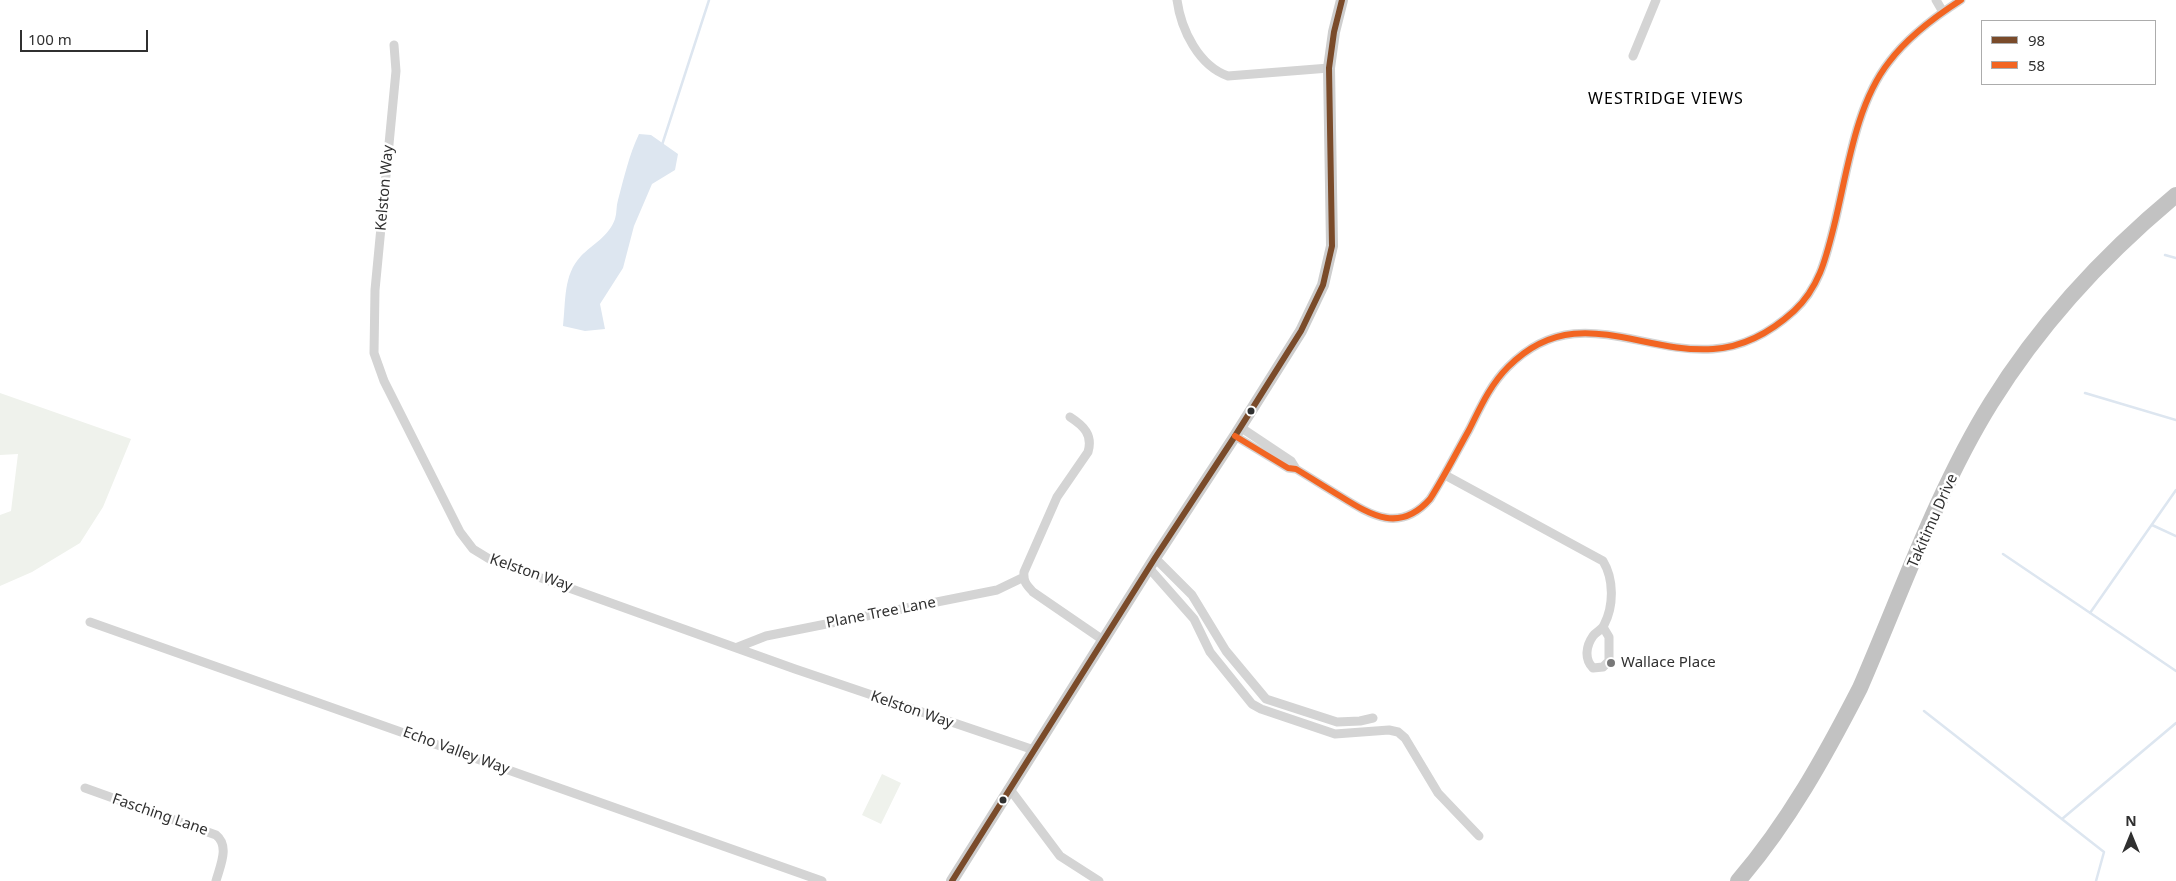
<!DOCTYPE html>
<html>
<head>
<meta charset="utf-8">
<style>
	body { margin:0 }
	#map { position:relative; width:2176px; height:881px; overflow:hidden; background:#fff; font-family:"Noto Sans",sans-serif }
	canvas { display:block }
	.legend { position:absolute; left:1981px; top:20px; width:175px; height:65px; box-sizing:border-box; background:#fff; border:1px solid #acacac; margin:0; padding:6px 9px; list-style:none; font-size:15px; color:#303030 }
	.legend li { display:flex; align-items:center; gap:10px; height:25px }
	.legend b { width:25px; border:1px solid #acacac }
	.north { position:absolute; left:2106px; top:811px; width:50px; height:50px; -webkit-text-stroke:4px #fff; paint-order:stroke; rotate:0deg; font-size:14px; font-weight:700; line-height:20px; text-align:center; color:#303030 }
	.north::after { content:''; display:block; margin:auto; width:18px; height:22px; background:#303030; clip-path:polygon(50% 0,100% 100%,50% 72%,0 100%) }
	.scale { position:absolute; left:20px; top:30px; width:128px; height:22px; box-sizing:border-box; border:2px solid #303030; border-top:0; padding-left:6px; font-size:15px; line-height:18px; white-space:nowrap; color:#303030; -webkit-text-stroke:4px #fff; paint-order:stroke }
</style>
</head>
<body>
<div id="map">
<canvas width="2176" height="881"></canvas>
<ul class="legend">
<li><b style="height:6px;background:#7a4b2a"></b>98</li>
<li><b style="height:6px;background:#f26522"></b>58</li>
</ul>
<div class="north">N</div>
<div class="scale">100 m</div>
</div>
<script>
const c = document.querySelector('canvas').getContext('2d');
c.lineJoin = 'round';
function paint(path, color) { c.fillStyle = color; c.fill(path, 'evenodd'); }
function strokePath(path, color, width, dash) { c.strokeStyle = color; c.lineWidth = width; c.lineCap = dash ? 'butt' : 'round'; c.setLineDash(dash || []); c.stroke(path); }
function label(font, color, halo, rows, align = 'center') {
  c.font = font + ' "Noto Sans",sans-serif'; c.lineWidth = 5; c.setLineDash([]); c.textBaseline = 'middle'; c.strokeStyle = halo; c.fillStyle = color; for (const [text, x, y, turn = 0] of rows) {
    c.save(); c.translate(x, y); c.rotate((+turn || 0) * Math.PI / 180); c.textAlign = isNaN(turn) ? turn : align; if (halo) c.strokeText(text, 0, 0); c.fillText(text, 0, 0); c.restore();
  }
}
const green = new Path2D(`
	M0 393 131 439 103 507 80 543 32 572 0 586V515L11 511 18 454 0 455Z
	M882 774 901 783 881 824 862 815Z`);
const water = new Path2D(`
	M639 134 651 135 678 154 675 170 652 184 634 226 623 268 600 304 605 329 585 331 563 326C566 301 563 275 581 256 593 244 609 236 615 219 617 213 616 206 618 200 624 178 629 155 639 134Z`);
const stream = new Path2D(`
	M662 145 709 0
	M2165 255 2176 258
	M2085 393 2176 420
	M2152 525 2176 536
	M2003 554 2176 671
	M2090 613 2176 490
	M1924 711 2104 852 2096 881
	M2062 819 2176 723`);
const street = new Path2D(`
	M1177 0C1181 30 1199 66 1228 76L1329 68
	M1936 0 1943 12
	M394 45 396 71 375 290 374 353 384 381 460 532 473 549 491 560 795 669 1034 750
	M1633 56 1656 0
	M1070 417C1084 426 1093 435 1088 452L1057 497 1024 572C1023 582 1027 585 1033 592L1103 640
	M1240 427 1291 461 1296 469
	M1235 436 1288 468 1296 469C1311 478 1325 487 1340 496 1372 516 1400 533 1430 499 1444 477 1456 453 1469 430 1480 408 1490 385 1508 367 1574 300 1639 354 1713 349 1744 347 1772 331 1794 311 1819 288 1826 258 1834 226 1847 174 1855 105 1889 62 1907 38 1936 16 1961 0
	M1445 475 1603 561C1614 579 1614 606 1604 625 1602 630 1596 632 1593 636 1586 646 1584 659 1593 668L1603 667 1609 661V637L1603 627
	M1155 558 1192 595 1226 651 1266 699 1337 722 1360 721 1373 718
	M1149 568 1194 619 1210 652 1252 704 1261 709 1335 734 1389 730 1398 732 1405 738 1438 793 1479 836
	M90 622 822 881
	M738 647 766 636 997 590 1024 577
	M85 788 216 835C230 846 220 866 216 881
	M1009 788 1060 856 1099 881`);
const secondary = new Path2D(`
	M952 881 1155 558 1235 436 1301 331 1323 285 1332 246 1329 68 1334 32 1342 0`);
const highway = new Path2D(`
	M1738 881C1788 823 1825 756 1860 688 1901 594 1937 490 1991 403 2040 324 2105 254 2176 195`);
const bus1 = new Path2D(`
	M952 881 1155 558 1235 436 1301 331 1323 285 1332 246 1329 68 1334 32 1342 0`);
const bus2 = new Path2D(`
	M1235 436 1288 468 1296 469C1311 478 1325 487 1340 496 1372 516 1400 533 1430 499 1444 477 1456 453 1469 430 1480 408 1490 385 1508 367 1574 300 1639 354 1713 349 1744 347 1772 331 1794 311 1819 288 1826 258 1834 226 1847 174 1855 105 1889 62 1907 38 1936 16 1961 0`);
const markers = [
	[1251,411,4.5,"#303030"],
	[1611,663,5,"#787878"],
	[1003,800,4.5,"#303030"]
];
const streetNames = [
	["Kelston Way",385,188,-85],
	["Takitimu Drive",1933,521,-66],
	["Kelston Way",531,573,19],
	["Plane Tree Lane",881,613,-11],
	["Kelston Way",912,710,19],
	["Echo Valley Way",456,751,20],
	["Fasching Lane",160,815,19]
];
const poiNames = [
	["Wallace Place",1621,663]
];
const neighbourhoodNames = [
	["WESTRIDGE VIEWS",1666,99]
];
paint(green, '#eff2ec');
paint(water, '#dde6f0');
strokePath(stream, '#dde6f0', 2.5);
strokePath(street, '#d4d4d4', 9);
strokePath(secondary, '#cecece', 12);
strokePath(highway, '#c2c2c2', 16);
strokePath(bus1, '#7a4b2a', 6);
strokePath(bus2, '#f26522', 6);
for (const [x, y, r, color] of markers) { const dot = new Path2D(); dot.arc(x, y, r, 0, 2 * Math.PI); c.fillStyle = color; c.fill(dot); strokePath(dot, '#fff', 2); }
label('15px', '#303030', '#fff', streetNames);
label('15px', '#303030', '#fff', poiNames, 'left');
c.letterSpacing = '1px';
label('16px', '#000', '#fff', neighbourhoodNames);
c.letterSpacing = '0px';
</script>
</body>
</html>
